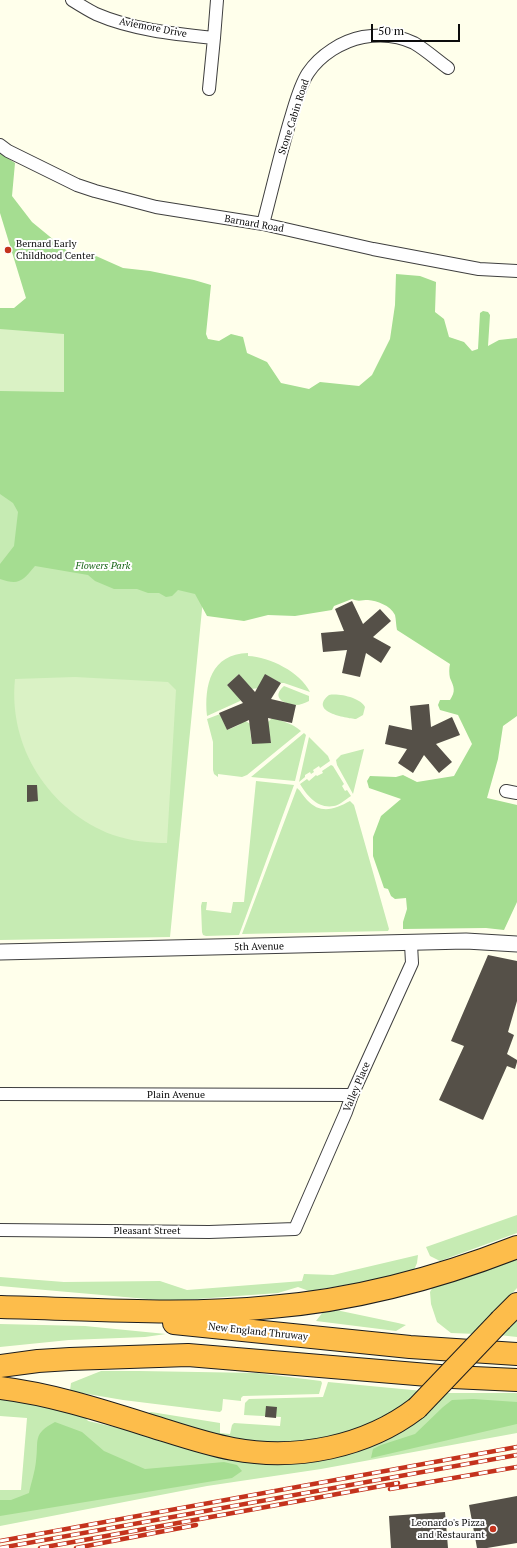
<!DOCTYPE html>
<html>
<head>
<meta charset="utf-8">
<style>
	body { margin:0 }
	#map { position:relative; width:517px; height:1548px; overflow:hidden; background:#ffffeb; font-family:"PT Serif",serif }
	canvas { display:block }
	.scale { position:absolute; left:371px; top:24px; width:89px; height:18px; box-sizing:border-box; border:2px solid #0c0c0c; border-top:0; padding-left:5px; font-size:12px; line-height:14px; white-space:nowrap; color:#0c0c0c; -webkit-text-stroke:3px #fff; paint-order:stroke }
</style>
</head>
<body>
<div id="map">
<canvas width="517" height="1548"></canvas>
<div class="scale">50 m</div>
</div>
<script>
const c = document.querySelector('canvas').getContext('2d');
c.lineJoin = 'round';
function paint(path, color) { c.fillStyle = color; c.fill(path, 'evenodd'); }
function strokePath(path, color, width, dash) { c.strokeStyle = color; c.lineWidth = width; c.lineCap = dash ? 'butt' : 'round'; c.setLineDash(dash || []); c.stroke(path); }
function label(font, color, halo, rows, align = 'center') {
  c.font = font + ' "PT Serif",serif'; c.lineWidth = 4; c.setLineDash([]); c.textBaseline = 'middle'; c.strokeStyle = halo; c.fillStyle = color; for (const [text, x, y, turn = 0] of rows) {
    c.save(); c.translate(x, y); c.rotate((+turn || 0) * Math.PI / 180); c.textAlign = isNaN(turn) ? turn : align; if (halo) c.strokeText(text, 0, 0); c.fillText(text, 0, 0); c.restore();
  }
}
const green = new Path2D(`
	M0 458 216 466 170 937 0 940Z
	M248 653V656C270 657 300 672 310 692L284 683H281L266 675 260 688 251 689 239 674 227 685 241 699 240 701 207 716C204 685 211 654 248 653Z
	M284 686 309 696V701C305 703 300 705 296 705 283 704 271 697 284 686Z
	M329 695C339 693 361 698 365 707L363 715 356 719C346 718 308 712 329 695Z
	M220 714 227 730 239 725 244 720 252 725 250 731 252 744 271 742 267 723 273 717C285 723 290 722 301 731L247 775 242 777 218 774V777L214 774 213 770V742L207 719Z
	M304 733 306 735 295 781 251 777Z
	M309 737 328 756 330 761 320 768 319 766 313 770 314 772 311 774 310 772 305 775V777L299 782Z
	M364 749 353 794 337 765 336 760 341 755Z
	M331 765 333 766 344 784 342 786 345 791 347 790 351 796C346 799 340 805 334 806 318 809 307 796 300 784L307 779 309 781 316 775 317 776 323 773 322 771Z
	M256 781 294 785 239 935 206 936 203 935 202 932 201 906 202 902H207L206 910 231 913 233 902H244Z
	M297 788C301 791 303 796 307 800 321 815 335 809 350 801L354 805 389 929 388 931 242 934Z
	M517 1215V1233L440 1261 430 1256 426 1247Z
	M517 1253V1288L476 1334 451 1333 437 1322 431 1304 430 1292 435 1283Z
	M418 1255 417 1263 414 1270 382 1279 309 1291 298 1287 278 1293 170 1301 0 1286V1277L64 1282 160 1281 187 1290 302 1281 304 1274 333 1275Z
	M336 1310 398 1323 406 1325 396 1331 316 1321 323 1312Z
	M517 1317V1337L499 1335Z
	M0 1324 85 1326 166 1334 145 1337 69 1340 0 1347Z
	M101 1371H139L257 1373 321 1381 322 1383 319 1394 243 1396 241 1398V1401L223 1399 222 1410 220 1412 123 1400 70 1391 71 1383Z
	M328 1382 423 1391 368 1428 324 1441 279 1445 228 1442 143 1415 151 1412 220 1423V1433L230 1434 232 1425 234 1423 280 1426 281 1417 244 1415 245 1403 249 1399 323 1397Z
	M445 1393H517V1433L321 1469 207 1486 0 1526V1490H21L27 1418 0 1416V1394L79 1410 88 1421 163 1438 286 1460Z`);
const forest = new Path2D(`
	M0 153 15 163 12 196 32 222 77 259 87 252 123 268 150 271 194 280 211 285 206 334 208 339 219 341 231 334 243 337 247 353 267 362 281 383 309 389 320 382 359 386 372 375 390 339 395 305 396 274 420 276 436 282 435 312 444 319 449 337 464 342 472 351 478 349 480 313 483 311 488 312 490 315 488 346 499 340 517 338V716L503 726 498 759 487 798 517 805V902L504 930 486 928 403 929V922L407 909 406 898 395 899 391 896 388 889 384 888 373 856V837L381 816 401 799 369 788 367 781 370 776 396 777 403 775 417 782 454 776 472 744 458 715 440 710 438 705 440 700H450C456 691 454 687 450 678 449 674 449 668 450 664L397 630C396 626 396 619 395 615 390 605 377 601 368 600 362 600 358 602 352 599L334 606 332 610 295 616 268 615 244 621 207 616 195 594 178 590 172 596 166 597 159 593H148L137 589H114L95 581 88 575 35 566C23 580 20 586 0 579V564L14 546 18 512 13 503 0 494V308H14L26 298 0 213Z
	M473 1399 517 1402V1424L371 1458 373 1449 381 1445 415 1434 443 1407 452 1400Z
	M55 1422 82 1432 104 1451 145 1469 224 1462 237 1465 242 1471 232 1478 0 1516V1500H11L29 1493C31 1483 35 1472 36 1461 39 1440 32 1434 55 1422Z`);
const pitch = new Path2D(`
	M0 329 64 334V392L0 391Z
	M75 677 168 682 176 690 167 843C149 843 131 841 113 835 49 811 8 747 15 679Z`);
const building = new Path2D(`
	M352 601 363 624 380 609 391 621 373 637 391 647 381 663 366 653 360 677 342 673 347 650 323 652 321 633 344 631 335 609Z
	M239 674 255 692 265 674 281 683 271 699 296 705 292 723 268 718 271 743 252 744 249 720 227 730 219 713 243 703 227 685Z
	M429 704 431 727 452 717 460 735 436 744 452 762 439 773 424 755 413 773 398 763 407 749 385 744 389 725 412 730 410 706Z
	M27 785H37L38 801 27 802Z
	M488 955 517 961V1001L508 1032 514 1035 507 1054 517 1060V1062L515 1069 507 1066 483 1120 439 1100 464 1046 451 1041Z
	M266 1406 277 1407 276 1418 265 1417Z
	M517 1496V1543L487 1548H477L469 1505Z
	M445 1512 448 1548H391L389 1516Z`);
const minor = new Path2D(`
	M72 0C80 5 88 10 96 14 133 30 175 34 214 38L217 0
	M209 89 214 38
	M0 145 8 151 77 185 95 191 156 207 263 224 373 249 479 269 517 271
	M263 224C272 190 280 155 290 121 295 105 299 87 308 73 320 55 342 41 363 37 380 34 398 35 414 43 426 50 437 60 448 68
	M506 791 517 793
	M0 1094 352 1095
	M0 1230 209 1232 295 1229 346 1112 352 1095 412 963 411 944`);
const tertiary = new Path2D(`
	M0 952 466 941 517 944`);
const motorway = new Path2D(`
	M1 1307C91 1309 181 1316 271 1307 356 1300 438 1278 517 1247
	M501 1320 517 1304
	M174 1323 410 1347 517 1354
	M0 1366 38 1361 70 1359 188 1355 452 1377 517 1380
	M0 1388C57 1395 112 1414 167 1431 189 1438 211 1445 233 1449 296 1461 366 1447 417 1408`);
const rail = new Path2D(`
	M390 1489 517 1467
	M0 1541 517 1447
	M0 1548 517 1455
	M40 1548 398 1483
	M76 1548 196 1525`);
const motorwayBridge = new Path2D(`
	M417 1408 501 1320`);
const markers = [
	[8,250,4,"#c4331d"],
	[493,1529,4,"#c4331d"]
];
const streetNames = [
	["Aviemore Drive",153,28,11],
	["Stone Cabin Road",294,117,-72],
	["Barnard Road",254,224,10],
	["5th Avenue",259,947,-1],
	["Valley Place",357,1087,-67],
	["Plain Avenue",176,1095],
	["Pleasant Street",147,1231],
	["New England Thruway",258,1332,6]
];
const poiNames = [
	["Bernard Early",16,244],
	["Childhood Center",16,256],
	["Leonardo's Pizza",485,1523,"right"],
	["and Restaurant",485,1535,"right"]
];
const parkNames = [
	["Flowers Park",103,566]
];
paint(green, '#c6ebb3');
paint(forest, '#a5dd91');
paint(pitch, '#daf2c5');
paint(building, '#555048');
strokePath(minor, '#3f3f3f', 14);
strokePath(tertiary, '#3f3f3f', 17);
strokePath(motorway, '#1d1d1d', 24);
strokePath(minor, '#fff', 12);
strokePath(tertiary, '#fff', 15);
strokePath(motorway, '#fdbd4b', 22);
strokePath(rail, '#c4331d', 4.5);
strokePath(rail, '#fff', 3, [9]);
strokePath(motorwayBridge, '#1d1d1d', 24, []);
strokePath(motorwayBridge, '#fdbd4b', 22);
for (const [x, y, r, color] of markers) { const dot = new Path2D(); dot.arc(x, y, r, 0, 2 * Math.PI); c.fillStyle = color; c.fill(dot); strokePath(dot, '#fff', 1.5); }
label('10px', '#0c0c0c', '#fff', streetNames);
label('10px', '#0c0c0c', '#fff', poiNames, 'left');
label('italic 10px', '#1b6719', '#fff', parkNames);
</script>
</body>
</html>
